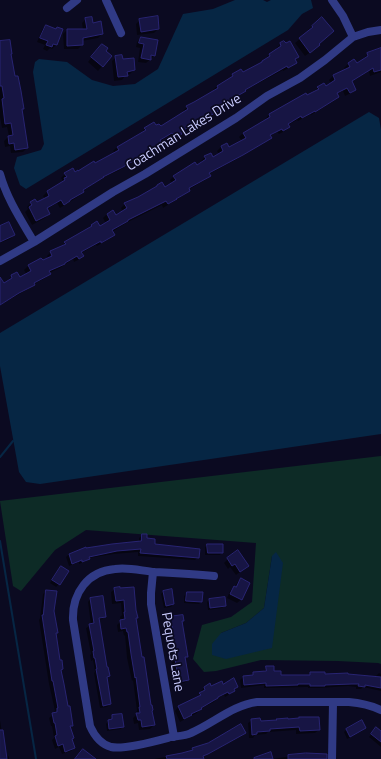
<!DOCTYPE html>
<html>
<head>
<meta charset="utf-8">
<style>
	body { margin:0 }
	canvas { display:block; background:#0b0a21 }
</style>
</head>
<body>
<canvas width="381" height="759"></canvas>
<script>
const c = document.querySelector('canvas').getContext('2d');
c.lineJoin = 'round';
function paint(path, color) { c.fillStyle = color; c.fill(path, 'evenodd'); }
function strokePath(path, color, width, dash) { c.strokeStyle = color; c.lineWidth = width; c.lineCap = dash ? 'butt' : 'round'; c.setLineDash(dash || []); c.stroke(path); }
function label(font, color, halo, rows, align = 'center') {
  c.font = font + ' "Titillium Web",sans-serif'; c.lineWidth = 3.5; c.setLineDash([]); c.textBaseline = 'middle'; c.strokeStyle = halo; c.fillStyle = color; for (const [text, x, y, turn = 0] of rows) {
    c.save(); c.translate(x, y); c.rotate((+turn || 0) * Math.PI / 180); c.textAlign = isNaN(turn) ? turn : align; if (halo) c.strokeText(text, 0, 0); c.fillText(text, 0, 0); c.restore();
  }
}
const green = new Path2D(`
	M381 456V664L378 663 338 661 261 660 216 671 204 672 193 659 202 625 231 617 252 602 256 543 86 530 55 550 21 591 13 586 0 501ZM272 556V648L221 633 246 623 264 608Z`);
const water = new Path2D(`
	M235 0H263L267 2 271 0H311L313 8 302 14 288 30 26 189 20 185 14 168 17 157 41 150 44 144 33 72 35 62 39 59 67 62 92 80 113 86 135 84 158 69 183 14 213 9Z
	M369 112 379 118 381 130V434L40 484 26 482 19 472 0 366V333Z
	M276 552 283 563 272 648 226 659 212 655V644L221 633 246 623 264 608 272 556Z`);
const shadow = new Path2D(`
	M322 18 318 44 315 49 305 56 295 43 309 31 308 30Z
	M86 19 93 24 102 34 98 38 82 41V45L78 49H64L63 34 67 30H83L82 23Z
	M140 20 158 29 154 33 137 35 136 24Z
	M46 26 55 30 57 28 56 45 52 49 50 48 47 51 43 49 45 45 37 42 42 30Z
	M141 38 154 56 146 63 138 62 140 48 136 47 137 42Z
	M0 42 11 54 10 55 21 110 27 148 23 152 11 153 10 146 5 147 4 141 9 136 7 127 2 128 0 117Z
	M284 42 297 57 294 60 295 63 291 67 283 71V70L244 91 240 95 218 108 219 110 215 114 187 130 186 129 180 133V134L176 138 171 141 168 136 160 141 162 145 158 149 137 161 136 160 118 171 100 179 83 191V192L79 196 60 208 57 203 47 209 49 214 45 218 32 225 25 212 28 209 27 207 31 203H36L45 199 43 196 47 192 61 184 63 181 61 178 65 174 78 172 115 153 113 151 117 147 141 133 145 129 160 128 184 113 183 111 187 107 214 92 213 90 217 86 229 79 233 75 243 73 260 64 266 60 265 59 269 55 277 50 276 48Z
	M98 49 104 51 111 56 98 71 88 62Z
	M381 49V72L370 76 369 71 351 82 355 89 351 93 345 96 343 91 336 94 338 97 334 101 311 115V114L298 121 297 120 288 125 289 127 285 131 279 134 277 132 270 136V137L266 141 237 159 209 174V176L205 180 188 190H189L185 194 171 203 163 208 162 205 126 223 123 225 112 232 113 235 109 239 97 246 96 245 81 253 82 256 78 260 74 262 73 259 60 268 49 273V274L45 278 34 284 30 288 0 305V282L3 285 8 281V280L12 276 19 278 26 274 24 270 28 266 41 259 43 262 48 259 47 256 51 252 61 247 65 243 88 229 92 225 100 227 106 224 103 218 107 214 115 216 123 212 121 208 125 204 164 188 172 184 170 180 174 176 197 166 202 163 201 161 205 157 213 158 219 155 217 151 221 147 226 144 229 149 242 141 239 137 243 133 266 120 265 119 269 115 307 96 318 88 326 87 331 84 329 80 333 76 346 70 344 68 348 64 354 60 356 65 364 60V58L368 54Z
	M116 57 122 61 134 70 130 74 126 75 122 80 114 81 112 61Z
	M0 227 14 235 10 239 0 243Z
	M142 535 146 539 154 545 198 557 195 560 138 556V552L114 554 89 558 86 561 79 564V562L69 566 66 557 69 554 85 548 139 542V538Z
	M208 545 222 552 220 555H205V547Z
	M228 559 243 570 236 575 230 567 228 569 224 563Z
	M59 570V584L56 587 50 583Z
	M241 579 242 599 237 603 227 598 230 591 234 587H235L237 583Z
	M133 588 137 617 135 619 154 725 150 729 139 730 138 723 134 724 133 718 136 715V712L137 711 133 680 132 681 127 658 125 635 124 636 123 631 118 632 117 625 121 621 120 617 122 615 121 603 112 604 111 592 115 589Z
	M171 590 173 604 171 607 164 608 161 594 163 592Z
	M46 591 53 611 57 632 55 634 60 671 72 725 69 728 71 740 74 748 71 751 62 754 59 747 55 749 52 740 54 738 52 726H51L49 718 54 714V712L55 711 49 684 39 620 40 618 43 594Z
	M187 593 201 602 199 604 184 603V596Z
	M224 598 225 605 222 608 208 610 207 602 209 600Z
	M90 599 105 616 102 619 98 620 106 668 109 676 106 679 110 704 107 707 100 708 94 673 95 672 93 660 91 661 90 655 91 654 86 628 91 625 88 602Z
	M168 618 183 620 181 623 186 656 184 658 188 680 184 683 175 685 170 651H169L168 645 170 643 168 630H166L164 622Z
	M267 667 280 676H308L311 673 324 675 375 677 379 673 381 674V691L363 687 361 689H356V687L348 686 320 688H308V687L264 688V685L241 688 240 680 243 677 251 676 253 673 264 672V671Z
	M222 685 237 687 230 694 225 697 224 695 217 698 214 702 200 709 197 713 180 722 175 711 178 707 197 698H196L202 693 201 691 204 688Z
	M112 716 123 726 121 729 107 731 106 724 108 721H110V719Z
	M0 720 6 757 9 756V759H0Z
	M252 720 260 722H275L277 720 319 730 315 733 296 734V730L268 732 266 734 255 735 253 738H249L248 723Z
	M361 722 365 728 362 731 347 739 344 732 346 730Z
	M374 731 381 732V747L369 737Z
	M245 733 242 736 202 757 203 759H154L182 754 190 751 193 749Z
	M270 754 272 759 306 754 316 759H252Z`);
const stream = new Path2D(`
	M0 457 13 441
	M0 541 36 759`);
const building = new Path2D(`
	M158 16 159 29 141 32 139 19Z
	M92 17 93 23 101 21 103 34 83 38V45L67 46V29H87L85 18Z
	M322 17 334 31 319 44 320 45 310 53 299 38 313 27 312 26Z
	M46 25 56 29 57 27 63 29 57 45 53 44 52 47 46 45 48 41 40 38Z
	M141 37 158 40 155 56 151 55V60L141 58 144 44 139 43Z
	M10 40 12 54H11L15 76H18L21 91 24 109H22L28 148 15 150 14 143 9 144 8 136 13 135 11 123 5 124 2 99 4 98 2 86H0V41Z
	M284 41 286 43 290 41 299 57 295 59 297 63 288 68 287 66 245 90 246 91 218 107 220 110 191 127 190 126 181 132 182 134 175 137 172 133 160 140 163 145 141 158 140 157 123 167 103 177H104L83 190 84 192 70 200V201L64 205 61 200 47 208 50 214 36 221 29 207 32 205 30 202 35 199 37 202 49 196 47 191 65 180 64 178 67 177 64 173 73 168 75 172 78 170V171L94 161 95 163 119 150 117 147 146 130 144 128 154 122 156 125 159 124 161 126 188 109 186 106 194 102 218 88 217 86 233 76 232 74 241 69 243 72 262 62V61L270 56 269 54 281 46 280 43Z
	M102 44 108 48 106 51 112 56 103 67 91 57Z
	M381 48V70L374 72 373 68 352 81 356 90 350 93 347 88 337 93 339 97 315 112V111L302 118 301 116 288 124 290 127 283 131 282 129 270 135 272 138 243 155 209 173 211 176 189 188 190 191 176 199H177L168 204 166 201 128 220V221L112 230 115 235 101 243V241L81 252 84 256 79 259 77 256 65 263V264L49 271 51 274 34 283 35 285 19 293 0 305V277L4 283 12 278 11 275 17 272 20 277 31 271 28 265 41 258 43 260 52 256 50 251 66 244 64 242 92 226 91 225 97 221 100 226 110 220 107 214 113 210 116 215 127 208 124 203 138 197 157 186V185L162 182 165 187 176 180 173 176 195 162 197 165 206 159 204 156 211 153 213 157 223 151 221 146 227 143 229 147 246 138 243 133 270 117 269 114 306 93 307 95 319 89 317 87 324 83 326 86 335 80 333 75 350 67 348 63 354 59 357 63 368 56 367 53Z
	M122 55 123 59 134 58 135 70 127 72 128 76 118 77 115 56Z
	M9 222 15 235 0 242V226Z
	M142 534H147V538L155 539V544L200 549 199 558 140 553 141 549 117 551 89 557 90 559 82 562V560L72 564 69 554 86 547V548L112 544 141 541Z
	M207 544H223V553H208Z
	M238 550 249 566 240 572 235 564 232 566 227 558Z
	M61 566 69 571 60 585 52 580Z
	M241 578 250 583 242 600 230 594 234 586 236 587Z
	M120 587V588L134 587 136 610 138 618H136L142 657H144L151 705H152L153 710 152 711 155 725 142 727 141 720H138L136 713H140L139 707H140L136 677 135 678 131 654 128 632H127L126 628 121 629 120 620 125 619 124 612H125L124 600 116 601 114 588Z
	M172 589 174 604 166 606 163 591Z
	M46 590 57 591 54 611 58 633H56L60 660H62L63 669 61 670 64 684 68 706H70L73 726H70L74 738 72 739 75 748 65 752 63 744 58 746 55 736 57 735 55 723H54L52 713 57 712V708H58L53 681H52L42 615H43Z
	M187 592H203L202 602 186 601Z
	M103 596 106 617 99 618 107 667H108L110 676 107 677 111 704 103 706 96 669H97L95 658H94L93 651H94L89 624 94 623 90 598Z
	M225 597 226 606 210 608 209 599Z
	M183 615 184 621H182L188 657H185L189 680 179 682 173 648H172L171 641 174 640 172 626 169 627 168 617Z
	M266 666H274V671H281V675H310V672H325V674L348 673V674L381 677V688L365 685V687L358 686 359 684H352L325 685V686H310V684H298V685L266 686V683L244 685 243 676 253 675V672L266 671Z
	M234 678 238 687 234 689 235 691 229 694 228 692 218 697V698L201 708 202 709 191 714 192 715 184 719 178 706 201 695 199 693 205 690 204 687 210 683 211 686 222 681 223 684Z
	M122 714 124 727 109 729 108 720 112 719V715Z
	M299 717H319L320 730 300 731 299 727 270 729V731L257 732V734L252 735 251 719 260 718 261 721 277 720 276 719 288 718V719L299 718Z
	M362 720 366 728 350 737 346 729Z
	M241 724 246 733 208 754 203 756 204 759H167L166 756 182 753 193 750 192 748 208 743Z
	M376 727 381 731V742L371 734Z
	M0 730H3L7 759H0Z
	M83 749 96 759H75Z
	M271 752 273 759H254V758Z
	M306 753 327 754V759H288V755Z`);
const street = new Path2D(`
	M106 0 121 33
	M332 0 343 16 353 37
	M67 8 77 0
	M0 174C7 199 21 220 34 242
	M0 261 34 242 113 192 145 174 236 118 267 96 300 78 325 60 353 37 368 32 381 30
	M153 572 151 593V604L174 737
	M214 576C194 574 175 573 155 572 142 571 129 567 115 569 88 571 72 593 73 620L90 726C94 735 100 744 111 747 124 750 156 741 171 737 178 736 185 736 191 733 214 723 233 705 257 702H349C361 703 370 705 381 710
	M332 759 333 703`);
const streetNames = [
	["Coachman Lakes Drive",184,133,-32],
	["Pequots Lane",172,652,80]
];
paint(green, '#0d2b26');
paint(water, '#062644');
paint(shadow, '#0007');
strokePath(stream, '#062644', 2);
paint(building, '#171544');
strokePath(building, '#282472', 1);
strokePath(street, '#303a85', 8);
label('14px', '#caccff', '#0b0a21', streetNames);
</script>
</body>
</html>
